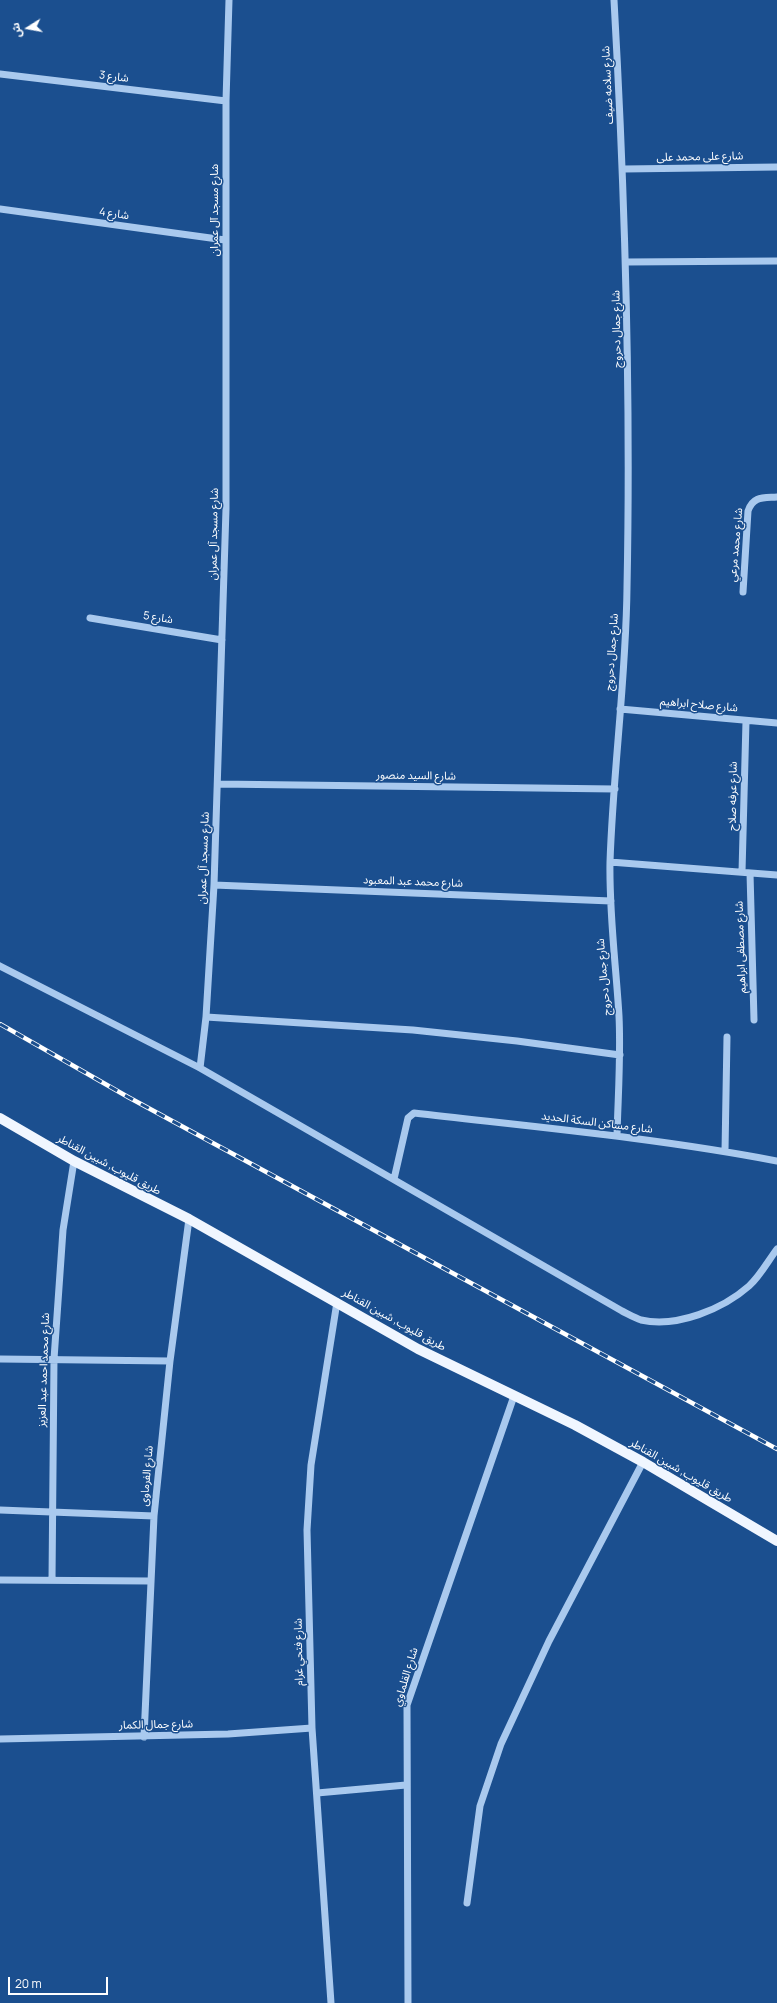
<!DOCTYPE html>
<html>
<head>
<meta charset="utf-8">
<style>
	body { margin:0 }
	#map { position:relative; width:777px; height:2003px; overflow:hidden; background:#1b4f8f; font-family:Manrope,"Noto Sans Arabic",sans-serif }
	canvas { display:block }
	.north { position:absolute; left:8px; top:8px; width:40px; height:40px; -webkit-text-stroke:3px #1b4f8f; paint-order:stroke; rotate:259deg; font-size:11px; font-weight:700; line-height:16px; text-align:center; color:#fff }
	.north::after { content:''; display:block; margin:auto; width:14px; height:18px; background:#fff; clip-path:polygon(50% 0,100% 100%,50% 72%,0 100%) }
	.scale { position:absolute; left:8px; top:1977px; width:100px; height:18px; box-sizing:border-box; border:2px solid #fff; border-top:0; padding-left:5px; font-size:12px; line-height:14px; white-space:nowrap; color:#fff; -webkit-text-stroke:3px #1b4f8f; paint-order:stroke }
</style>
</head>
<body>
<div id="map">
<canvas width="777" height="2003"></canvas>
<div class="north">ش</div>
<div class="scale">20 m</div>
</div>
<script>
const c = document.querySelector('canvas').getContext('2d');
c.lineJoin = 'round';
function strokePath(path, color, width, dash) { c.strokeStyle = color; c.lineWidth = width; c.lineCap = dash ? 'butt' : 'round'; c.setLineDash(dash || []); c.stroke(path); }
function label(font, color, halo, rows, align = 'center') {
  c.font = font + ' Manrope,"Noto Sans Arabic",sans-serif'; c.lineWidth = 3; c.setLineDash([]); c.textBaseline = 'middle'; c.strokeStyle = halo; c.fillStyle = color; for (const [text, x, y, turn = 0] of rows) {
    c.save(); c.translate(x, y); c.rotate((+turn || 0) * Math.PI / 180); c.textAlign = isNaN(turn) ? turn : align; if (halo) c.strokeText(text, 0, 0); c.fillText(text, 0, 0); c.restore();
  }
}
const minor = new Path2D(`
	M614 0C625 196 631 392 627 588 626 680 613 771 610 862 609 914 616 965 619 1016 621 1056 618 1096 617 1136
	M0 74 226 101
	M624 169 777 167
	M0 209 225 240
	M626 262 777 261
	M743 592 748 511C753 496 763 498 777 497
	M90 618 222 640
	M620 709 777 723
	M218 784 615 789
	M610 862 777 875
	M742 872 746 721
	M750 873 754 1020
	M214 885 611 901
	M0 966 200 1068 622 1311C628 1314 635 1318 641 1320 677 1328 723 1309 749 1286 760 1276 768 1261 777 1249
	M206 1017 413 1030 517 1041 620 1055
	M200 1068 206 1017 214 885 226 509V101L229 0
	M725 1151 727 1037
	M394 1179 408 1118 414 1113C535 1127 657 1138 777 1161
	M0 1359 170 1361
	M0 1510 154 1516
	M0 1580 150 1581
	M52 1580 54 1359 63 1230 74 1161
	M144 1737 154 1516 170 1361 189 1219
	M0 1739 228 1734 312 1728
	M317 1793 406 1785
	M467 1903 480 1806 501 1744 549 1641 643 1462
	M331 2003 312 1728 307 1530 311 1465 337 1302
	M408 2003 407 1705 514 1396`);
const major = new Path2D(`
	M0 1118 74 1161 189 1219 418 1349 575 1425 643 1462 777 1541`);
const rail = new Path2D(`
	M0 1024 128 1097 777 1449`);
const streetNames = [
	["شارع 3",114,77,7],
	["شارع سلامه ضيف",608,85,-93],
	["شارع على محمد على",700,157,-1],
	["شارع مسجد آل عمران",215,210,-90],
	["شارع 4",114,214,8],
	["شارع جمال دحروج",617,329,-91],
	["شارع مسجد آل عمران",214,534,-89],
	["شارع محمد مرعي",736,545,-85],
	["شارع 5",158,618,9],
	["شارع جمال دحروج",612,652,-86],
	["شارع صلاح ابراهيم",699,705,5],
	["شارع السيد منصور",416,776,1],
	["شارع عرفه صلاح",733,796,-89],
	["شارع مسجد آل عمران",204,858,-88],
	["شارع محمد عبد المعبود",413,882,2],
	["شارع مصطفى ابراهيم",741,947,-92],
	["شارع جمال دحروج",604,977,-95],
	["شارع مساكن السكة الحديد",597,1123,7],
	["طريق قليوب, شبين القناطر",109,1165,28],
	["طريق قليوب, شبين القناطر",394,1320,29],
	["شارع محمد احمد عبد العزيز",44,1370,-88],
	["طريق قليوب, شبين القناطر",681,1471,30],
	["شارع الفرماوى",147,1476,-85],
	["شارع فتحي غرام",299,1652,-91],
	["شارع القلماوي",406,1677,-73],
	["شارع جمال الكمار",156,1725,-1]
];
strokePath(minor, '#a9c9ee', 7);
strokePath(major, '#f0f6ff', 10);
strokePath(rail, '#fff', 4.5);
strokePath(rail, '#1b4f8f', 3, [9]);
label('11px', '#fff', '#1b4f8f', streetNames);
</script>
</body>
</html>
